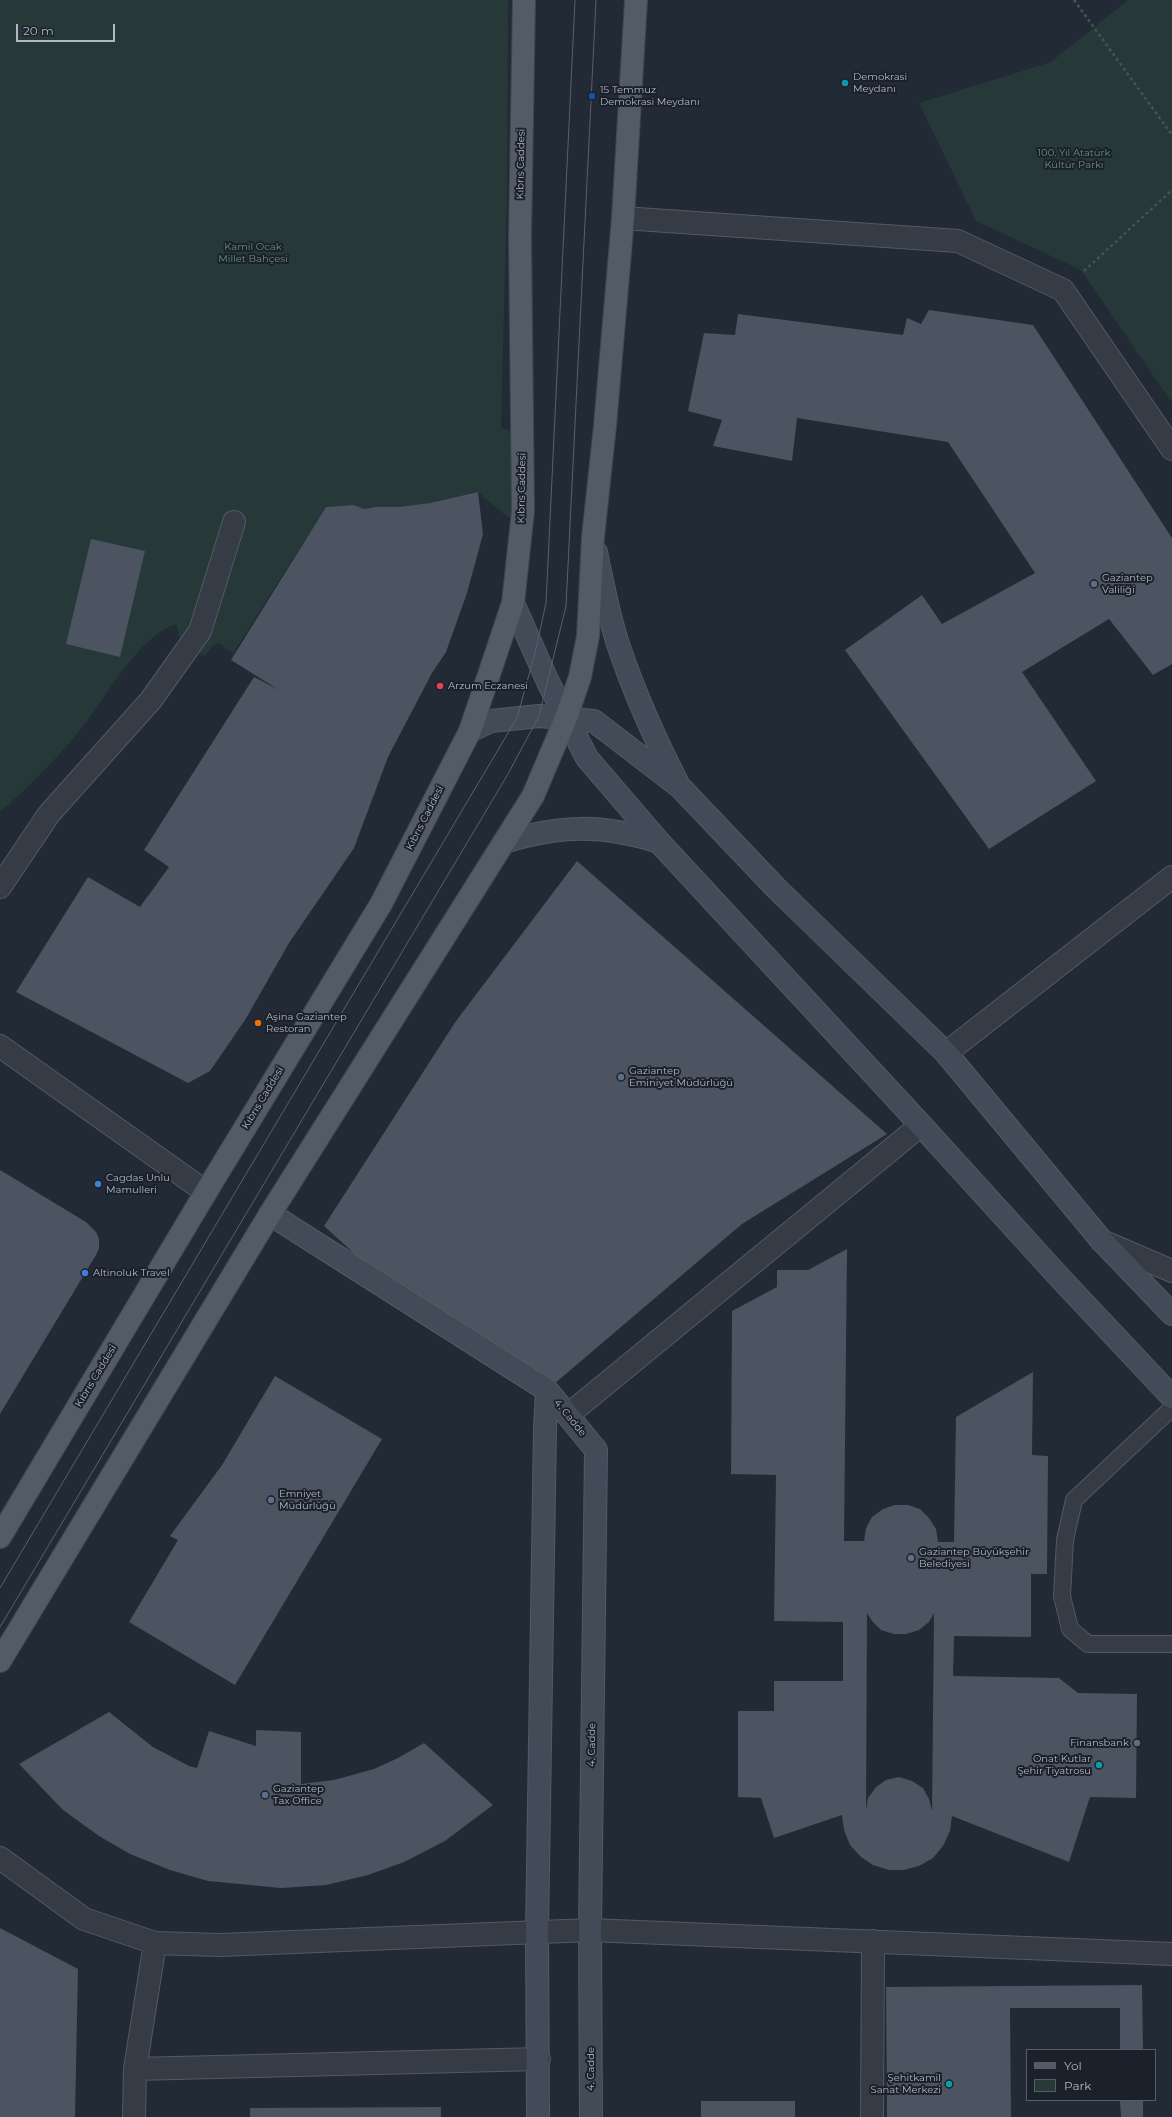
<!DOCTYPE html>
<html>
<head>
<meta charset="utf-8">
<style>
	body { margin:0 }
	#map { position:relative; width:1172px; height:2117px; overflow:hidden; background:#222a35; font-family:Montserrat,sans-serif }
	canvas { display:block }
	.legend { position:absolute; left:1026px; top:2049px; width:130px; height:52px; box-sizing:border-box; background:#1b212a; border:1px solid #575d67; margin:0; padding:5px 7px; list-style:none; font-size:12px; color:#b0b7c2 }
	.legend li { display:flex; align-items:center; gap:8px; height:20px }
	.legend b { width:20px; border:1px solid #575d67 }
	.scale { position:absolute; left:16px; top:24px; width:99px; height:18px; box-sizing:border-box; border:2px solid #b0b7c2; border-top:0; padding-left:5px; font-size:12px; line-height:14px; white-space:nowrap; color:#b0b7c2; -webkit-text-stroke:3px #1b212a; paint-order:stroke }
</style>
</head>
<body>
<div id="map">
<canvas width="1172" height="2117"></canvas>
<ul class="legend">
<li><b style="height:5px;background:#535b66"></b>Yol</li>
<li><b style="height:11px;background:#273838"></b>Park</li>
</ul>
<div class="scale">20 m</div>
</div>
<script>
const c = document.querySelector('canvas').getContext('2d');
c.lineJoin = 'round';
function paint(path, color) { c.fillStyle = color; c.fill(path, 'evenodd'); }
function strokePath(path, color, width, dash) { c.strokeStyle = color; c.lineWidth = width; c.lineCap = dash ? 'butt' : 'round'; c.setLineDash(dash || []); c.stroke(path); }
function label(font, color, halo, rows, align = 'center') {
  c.font = font + ' Montserrat,sans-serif'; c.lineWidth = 4; c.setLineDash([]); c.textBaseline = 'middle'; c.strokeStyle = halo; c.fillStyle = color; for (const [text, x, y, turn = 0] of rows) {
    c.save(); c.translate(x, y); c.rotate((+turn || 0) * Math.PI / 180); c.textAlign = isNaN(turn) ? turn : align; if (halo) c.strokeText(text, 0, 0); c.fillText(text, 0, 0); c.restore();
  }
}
const green = new Path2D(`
	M0 0H508L507 193 501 427 511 432 519 521 506 516 478 492 430 503 398 507H375L364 509 354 505 326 507 233 653 219 643 214 645 204 656 194 650 182 647 176 624C136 637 104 702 77 734 53 762 28 788 0 812Z
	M1128 0H1172V403L1081 270 976 221 919 103 1051 62Z`);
const building = new Path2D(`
	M929 310 1033 325 1172 538V664L1153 675 1109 619 1022 672 1096 781 989 849 845 650 922 595 942 624 1035 573 948 442 797 418 792 461 713 446 722 420 688 411 704 333 735 335 738 314 903 335 907 318 921 324Z
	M478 492 483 534 467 593 446 652 432 673 388 757 354 848 289 943 245 1020 210 1071 188 1083 16 992 88 877 140 907 169 867 144 850 254 677 279 690 231 660 326 507 354 505 364 509 375 507H398L430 503Z
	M91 539 145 551 120 657 66 644Z
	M577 861 887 1134 742 1224 547 1390 404 1299 324 1226 456 1021Z
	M0 1170 86 1222 96 1232 99 1239V1248L96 1255 0 1414Z
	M847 1249 844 1541H864L866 1528 872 1517 883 1509 895 1505H908L920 1509 929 1518 936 1529 938 1542H954L956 1417 1033 1372 1032 1455 1048 1456 1047 1574H1031V1637L954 1636 953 1676 1059 1678 1078 1693 1137 1694 1136 1798 1090 1797 1069 1862 952 1816 950 1831 943 1846 933 1858 919 1866 904 1870H889L873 1865 861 1857 850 1845 844 1830 842 1815 774 1838 761 1798 738 1797V1711H774V1681H843V1622L774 1621 776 1475 731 1474 732 1311 777 1287V1270H808ZM867 1613 872 1621 881 1630 894 1634H906L919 1630 929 1622 934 1613 932 1811 929 1799 923 1788 912 1781 899 1777 886 1780 876 1787 868 1798 866 1811Z
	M275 1376 382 1439 235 1685 129 1622 178 1540 170 1536 222 1465Z
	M109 1712 153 1747 189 1766 197 1768 209 1731 256 1746V1730L301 1732V1784L334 1780 374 1769 398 1758 424 1743 493 1805 445 1841 404 1862 368 1875 326 1885 281 1888 208 1881 170 1870 130 1854 99 1836 63 1810 19 1764Z
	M0 1928 78 1969 75 2117H0Z
	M1142 1985 1143 2050H1120V2008H1010L1011 2117H887L886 1987Z
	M1120 2100H1143V2117H1121Z
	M701 2101H795V2117H701Z
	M441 2107V2117H250V2108Z`);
const path = new Path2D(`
	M1074 0 1172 135
	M1084 271 1172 190`);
const lane = new Path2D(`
	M1172 1408 1074 1500 1065 1540 1062 1596 1070 1629 1088 1644H1172`);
const street = new Path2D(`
	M623 218 958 241 1063 290 1172 449
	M0 887 49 814 151 700 200 631 234 522
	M0 1046 206 1192
	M946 1053 1172 877
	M1102 1241 1172 1271
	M568 1415 921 1125
	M0 1858 84 1919 155 1943 220 1945 590 1930 1172 1954
	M135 2069 539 2059
	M134 2117 135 2069 155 1943
	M872 2117 873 1941`);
const secondary = new Path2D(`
	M596 552C602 582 608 612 617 641 633 690 654 737 677 782
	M513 603 548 682 587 758 659 842 921 1125 1061 1279 1172 1397
	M470 731 491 721 539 716 594 721 680 787 776 888 946 1053 1102 1241 1172 1314
	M504 842C561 825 602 824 659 842
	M270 1214 547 1390 545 1428 537 1932 538 2117
	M547 1390 596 1450 590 1930 591 2117`);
const primary = new Path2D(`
	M0 1537 206 1192 381 904 470 731 513 603 523 511 520 237 524 0
	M0 1661 270 1214 533 796 566 718 580 677 588 636 593 537 605 426 623 218 636 0`);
const tram = new Path2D(`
	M0 1588 517 718 535 653 546 603 575 0
	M0 1627 508 774 539 716 566 606 596 0`);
const markers = [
	[845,83,4,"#0f9aa8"],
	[592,96,4,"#1a4fb4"],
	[1094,584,4,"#5c6f8a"],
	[440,686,4,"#e0444e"],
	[258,1023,4,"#e8710a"],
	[621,1077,4,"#5c6f8a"],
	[98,1184,4,"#3f7fe0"],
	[85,1273,4,"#3f7fe0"],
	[271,1500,4,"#5c6f8a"],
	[911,1558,4,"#5c6f8a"],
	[1137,1743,4,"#5c6f8a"],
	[1099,1765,4,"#0f9aa8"],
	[265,1795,4,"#5c6f8a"],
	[949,2084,4,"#0f9aa8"]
];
const poiNames = [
	["Demokrasi",853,77],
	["Meydanı",853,89],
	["15 Temmuz",600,90],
	["Demokrasi Meydanı",600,102],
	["Gaziantep",1102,578],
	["Valiliği",1102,590],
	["Arzum Eczanesi",448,686],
	["Aşina Gaziantep",266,1017],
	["Restoran",266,1029],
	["Gaziantep",629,1071],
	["Eminiyet Müdürlüğü",629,1083],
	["Cagdas Unlu",106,1178],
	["Mamulleri",106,1190],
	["Altinoluk Travel",93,1273],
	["Emniyet",279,1494],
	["Müdürlüğü",279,1506],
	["Gaziantep Büyükşehir",919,1552],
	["Belediyesi",919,1564],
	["Finansbank",1129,1743,"right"],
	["Onat Kutlar",1091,1759,"right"],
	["Şehir Tiyatrosu",1091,1771,"right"],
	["Gaziantep",273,1789],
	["Tax Office",273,1801],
	["Şehitkamil",941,2078,"right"],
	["Sanat Merkezi",941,2090,"right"]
];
const parkNames = [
	["100. Yıl Atatürk",1074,153],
	["Kültür Parkı",1074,165],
	["Kamil Ocak",253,247],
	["Millet Bahçesi",253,259]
];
const streetNames = [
	["Kıbrıs Caddesi",521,164,-89],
	["Kıbrıs Caddesi",522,488,-89],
	["Kıbrıs Caddesi",425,818,-63],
	["Kıbrıs Caddesi",263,1098,-59],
	["Kıbrıs Caddesi",96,1376,-59],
	["4. Cadde",570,1418,51],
	["4. Cadde",592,1745,-89],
	["4. Cadde",591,2069,-90]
];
paint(green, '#273838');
paint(building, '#4b5460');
strokePath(lane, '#535a63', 18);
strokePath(street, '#535a63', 24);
strokePath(secondary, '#535a63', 24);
strokePath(primary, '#3f454f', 24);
strokePath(path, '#445356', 2.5, [3, 3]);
strokePath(lane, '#353c46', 16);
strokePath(street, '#353c46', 22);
strokePath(secondary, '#444b58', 22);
strokePath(primary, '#535b66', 22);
strokePath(tram, '#58606c', 1);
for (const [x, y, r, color] of markers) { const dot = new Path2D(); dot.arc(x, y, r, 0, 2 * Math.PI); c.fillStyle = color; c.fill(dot); strokePath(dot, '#1b212a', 1.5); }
label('10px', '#b0b7c2', '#1b212a', poiNames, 'left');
label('10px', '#6a9073', '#1b212a', parkNames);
label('10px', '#b0b7c2', '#1b212a', streetNames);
</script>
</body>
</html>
